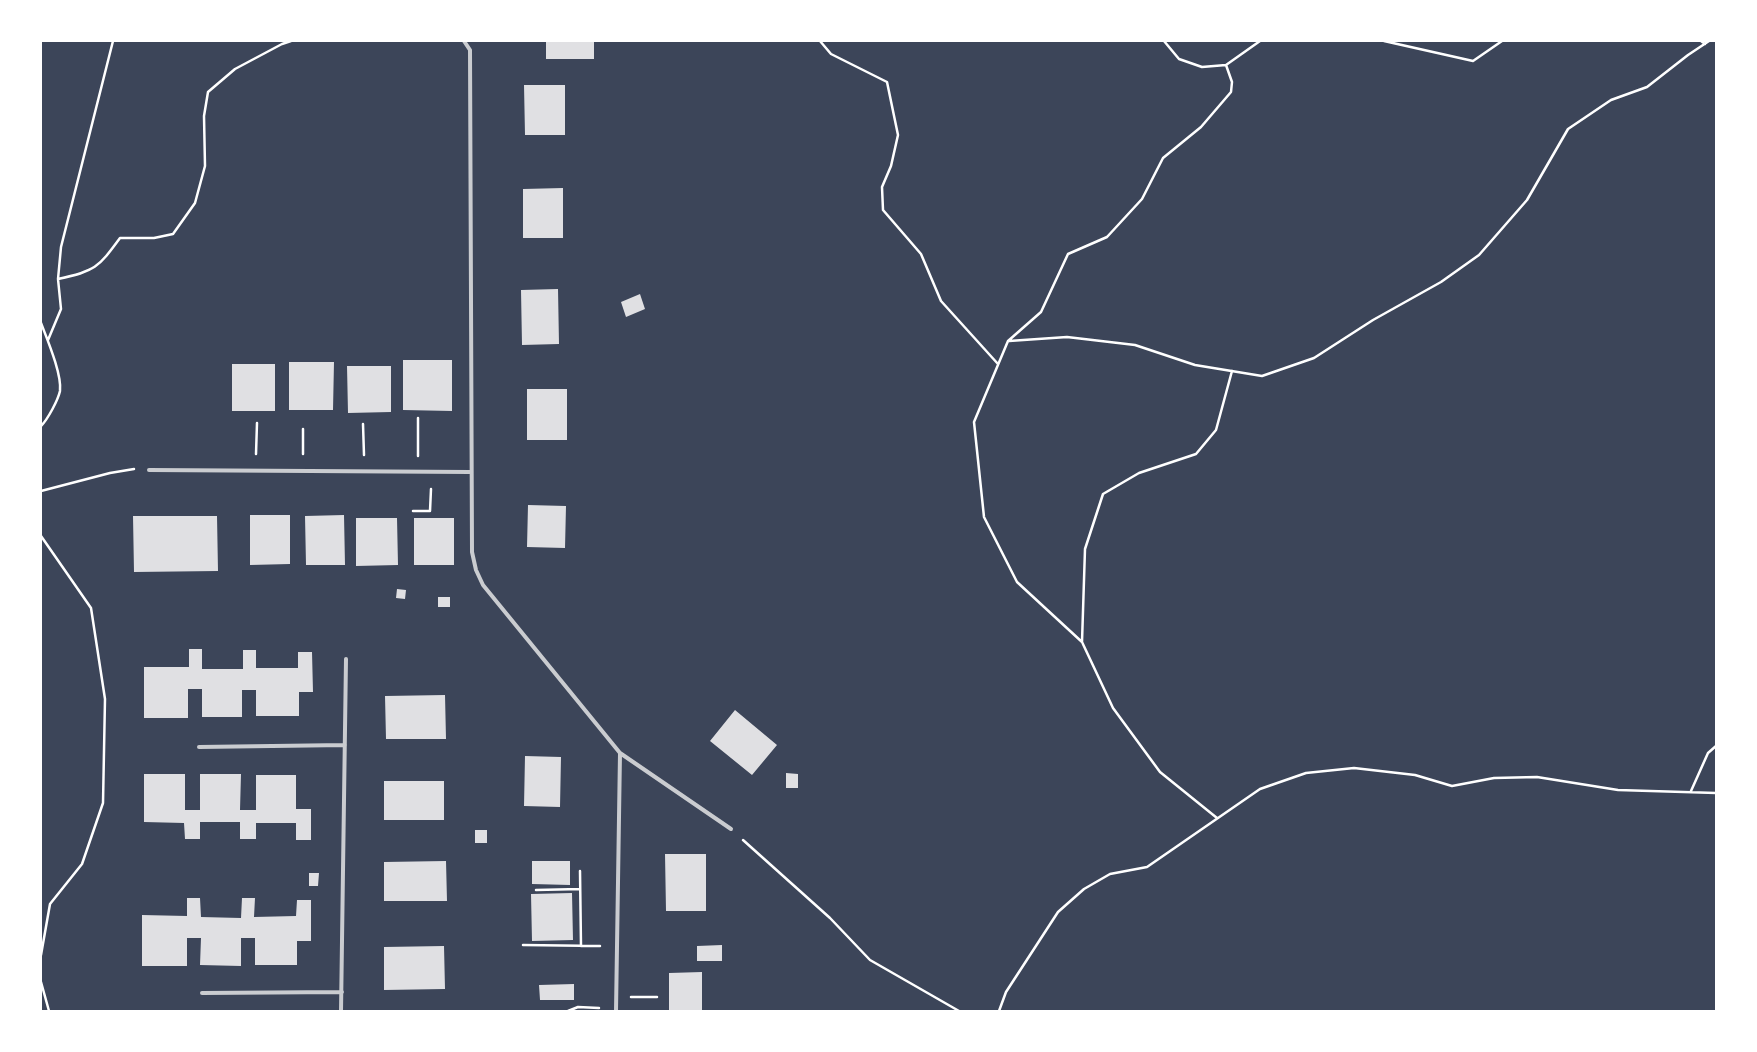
<!DOCTYPE html>
<html>
<head>
<meta charset="utf-8">
<style>
	body { margin:0 }
	#map { position:relative; width:1757px; height:1052px; overflow:hidden; background:#2d3142; font-family:Cabin,sans-serif }
	canvas { display:block }
	.frame { position:absolute; inset:0; border:42px solid #fff; pointer-events:none }
</style>
</head>
<body>
<div id="map">
<canvas width="1757" height="1052"></canvas>
<div class="frame"></div>
</div>
<script>
const c = document.querySelector('canvas').getContext('2d');
c.lineJoin = 'round';
function paint(path, color) { c.fillStyle = color; c.fill(path, 'evenodd'); }
function strokePath(path, color, width, dash) { c.strokeStyle = color; c.lineWidth = width; c.lineCap = dash ? 'butt' : 'round'; c.setLineDash(dash || []); c.stroke(path); }
const green = new Path2D(`
	M41 41H1716V1011H41Z`);
const building = new Path2D(`
	M546 41H594V59H546Z
	M524 85H565V135H525Z
	M563 188V238H523V189Z
	M558 289 559 344 522 345 521 290Z
	M640 294 645 309 626 317 621 302Z
	M403 360H452V411L403 410Z
	M289 362H334L333 410H289Z
	M232 364H275V411H232Z
	M347 366H391V412L348 413Z
	M527 389H567V440H527Z
	M528 505 566 506 565 548 527 547Z
	M250 515H290V564L250 565Z
	M344 515 345 565H306L305 516Z
	M133 516H217L218 571 134 572Z
	M356 518H397L398 565 356 566Z
	M414 518H454V565H414Z
	M397 589 406 590 405 599 396 598Z
	M438 597H450V607H438Z
	M189 649H202V669H243V650H256V668H298V652H312L313 692H299V716H256V690H242V717H202V689H188V718H144V667H189Z
	M445 695 446 739H386L385 696Z
	M735 710 777 745 752 775 710 741Z
	M525 756 561 757 560 807 524 806Z
	M786 773 798 774V788H786Z
	M144 774H185V810H200V774H241L240 810H256V775H296V809H311V840H296V823H256V839H240V822H200V839H185L184 823 144 822Z
	M384 781H444V820H384Z
	M475 830H487V843H475Z
	M665 854H706V911H666Z
	M446 861 447 901H384V862Z
	M532 861H570V885L532 884Z
	M309 873H319L318 886H309Z
	M572 893 573 940 532 941 531 894Z
	M187 898H200L201 917 241 918 242 898H255L254 917 296 916 297 900H311V941H297V965H255V938H241V966L200 965 201 938H187V966H142V915L187 916Z
	M722 945V961H697V946Z
	M444 946 445 989 384 990V947Z
	M702 972V1011H669V973Z
	M574 984V1000H540L539 985Z`);
const path = new Path2D(`
	M820 41 831 54 887 82 898 135 891 166 882 187 883 210 921 254 941 301 998 364
	M1164 41 1179 59 1202 67 1226 65
	M1384 41 1473 61 1502 41
	M1701 41 1705 44
	M58 279C95 271 98 268 120 238H154L173 234 195 203 205 166 204 116 208 92 235 69 282 44 291 41
	M41 323C47 339 62 374 60 391 58 400 48 419 41 426
	M48 340 61 309 58 279 61 247 113 41
	M1009 341 1067 337 1135 345 1195 365 1262 376 1314 358 1373 320 1441 282 1479 255 1527 200 1568 129 1611 100 1647 87 1688 55 1709 41
	M418 418V456
	M363 424 364 455
	M303 429V454
	M256 454 257 423
	M41 491 110 473 134 469
	M413 511H430L431 489
	M41 536 91 608 105 699 103 803 82 864 50 904 41 955
	M1082 642 1085 549 1103 494 1139 473 1196 454 1216 430 1232 371
	M1691 791 1708 753 1716 746
	M1217 818 1160 772 1113 708 1082 642 1017 582 984 517 974 422 1008 341 1041 312 1068 254 1107 237 1142 199 1163 158 1201 127 1231 92 1232 82 1226 65 1260 41
	M743 840 830 918 870 960 959 1011
	M580 871 581 946
	M536 890 580 889
	M523 945 600 946
	M41 982 49 1011
	M631 997H657
	M568 1011 578 1007 599 1008
	M999 1011 1006 992 1058 912 1084 889 1110 874 1147 867 1260 789 1306 773 1354 768 1415 775 1452 786 1494 778 1537 777 1618 790 1716 793`);
const minor = new Path2D(`
	M464 41 470 50 472 552 476 570 483 585 620 753 616 1011
	M149 470 470 472
	M199 747 345 745
	M620 753 731 829
	M202 993 342 992
	M341 1011 346 659`);
paint(green, '#3c4559');
paint(building, '#e0e0e3');
strokePath(path, '#fff', 2.5);
strokePath(minor, '#caccd0', 4);
</script>
</body>
</html>
